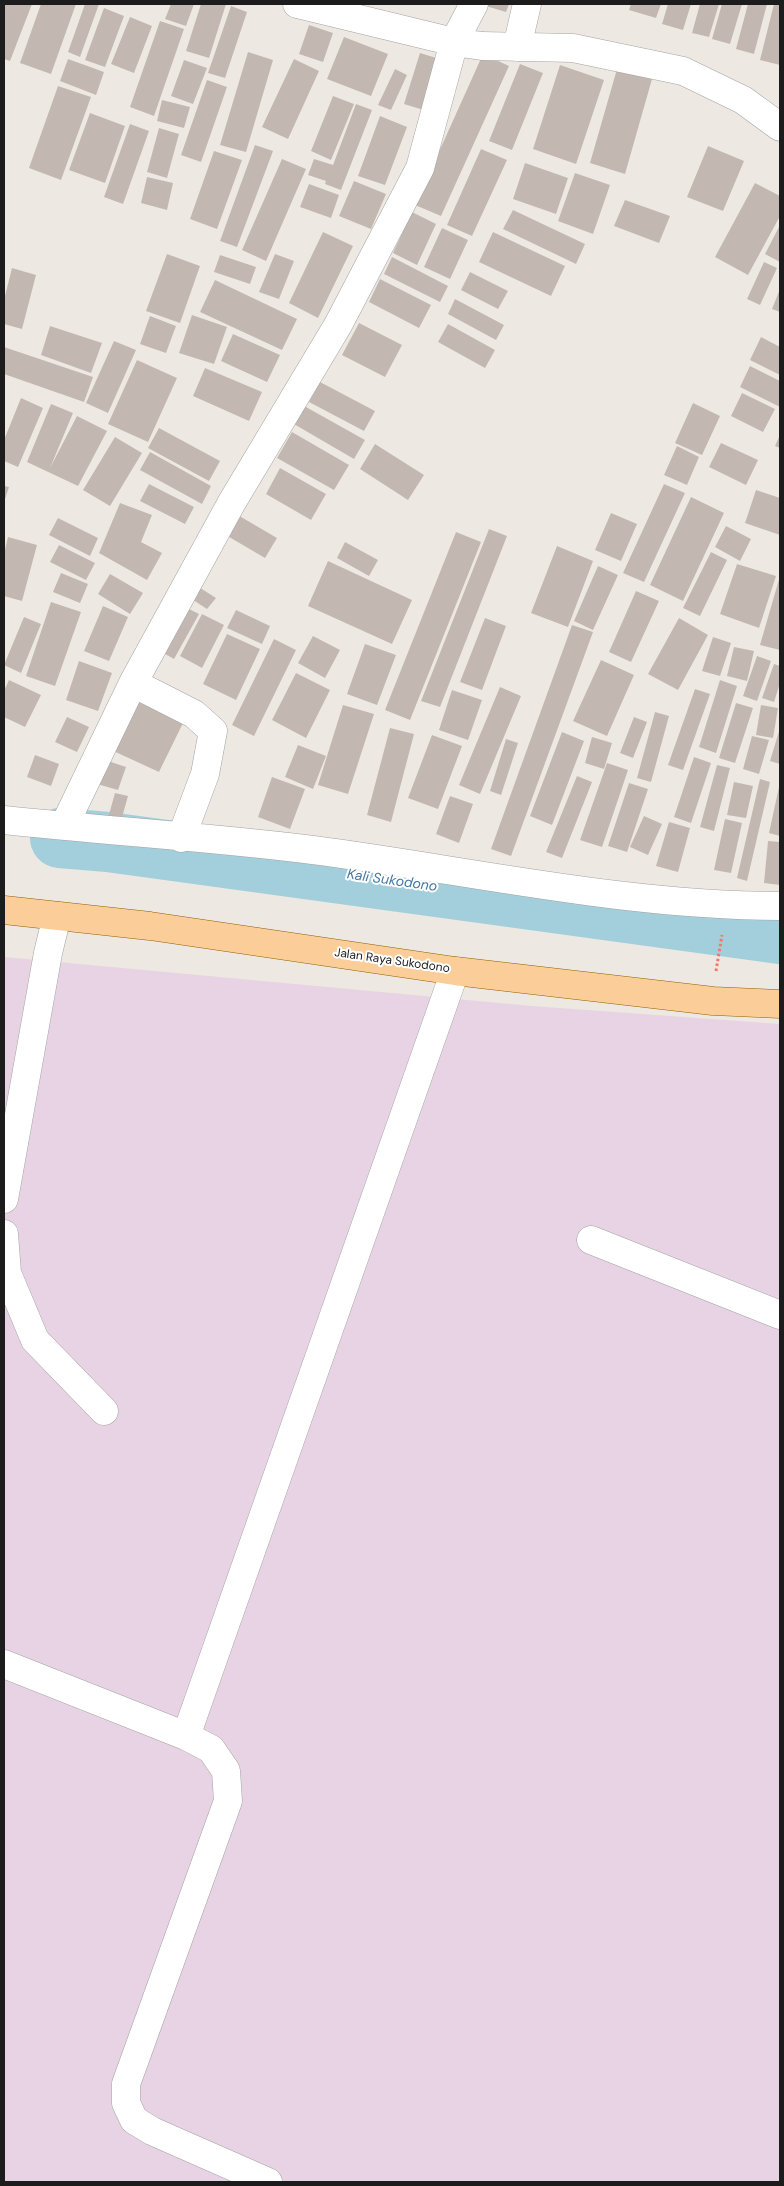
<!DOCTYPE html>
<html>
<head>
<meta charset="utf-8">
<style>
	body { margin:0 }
	#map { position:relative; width:784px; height:2186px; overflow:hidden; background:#ede9e2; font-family:"DM Sans",sans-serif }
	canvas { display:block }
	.frame { position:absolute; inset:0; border:5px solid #1c1c1c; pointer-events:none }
</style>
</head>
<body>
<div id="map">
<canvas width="784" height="2186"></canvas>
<div class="frame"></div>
</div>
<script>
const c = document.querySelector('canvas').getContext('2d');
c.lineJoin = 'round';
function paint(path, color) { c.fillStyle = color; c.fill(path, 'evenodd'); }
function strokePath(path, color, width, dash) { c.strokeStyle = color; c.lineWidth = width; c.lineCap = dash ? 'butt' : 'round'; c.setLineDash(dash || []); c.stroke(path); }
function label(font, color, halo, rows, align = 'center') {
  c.font = font + ' "DM Sans",sans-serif'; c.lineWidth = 4; c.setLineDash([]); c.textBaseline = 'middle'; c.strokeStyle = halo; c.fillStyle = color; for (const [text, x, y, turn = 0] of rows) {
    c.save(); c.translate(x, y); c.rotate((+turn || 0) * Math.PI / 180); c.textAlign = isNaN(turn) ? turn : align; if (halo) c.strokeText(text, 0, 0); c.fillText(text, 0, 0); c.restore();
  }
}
const industrial = new Path2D(`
	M4 957 532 1006 780 1024V2182H4Z`);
const river = new Path2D(`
	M60 838 108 842 780 934`);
const building = new Path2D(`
	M4 4H32L10 61 4 59Z
	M41 4H76L51 74 20 63Z
	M85 4H99L80 57 68 52Z
	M171 4H194L186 26 165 19Z
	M201 4H226L209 58 186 51Z
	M486 4H509L506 12 486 6Z
	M631 4H661L656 18 629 10Z
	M668 4H691L683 30 662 24Z
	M700 4H719L709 37 692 33Z
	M722 4H742L730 44 712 39Z
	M748 4H767L754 54 736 49Z
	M774 4H780V65L760 60Z
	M231 6 247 12 225 78 208 73Z
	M104 8 124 16 105 67 85 60Z
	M130 17 152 26 134 73 111 64Z
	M160 21 184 29 154 116 130 107Z
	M309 25 333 33 323 62 299 54Z
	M344 37 388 54 371 96 327 79Z
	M248 52 273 60 246 152 220 145Z
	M420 53 446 61 430 112 404 104Z
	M483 54 509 66 441 216 415 205Z
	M68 59 104 72 96 95 60 81Z
	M294 59 319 71 288 139 262 127Z
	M184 60 207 68 193 104 171 96Z
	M520 64 543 73 512 150 489 141Z
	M560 65 604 80 576 164 533 149Z
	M395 69 407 75 391 110 378 105Z
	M617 69 652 79 625 174 590 163Z
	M207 80 227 87 201 162 181 155Z
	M58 86 91 97 61 180 29 168Z
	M333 96 354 104 331 160 311 151Z
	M162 100 190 107 184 128 157 121Z
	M356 104 372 110 341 190 325 184 326 181 308 175 314 159 333 165Z
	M90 113 125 126 105 183 69 170Z
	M380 116 407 127 385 185 358 176Z
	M130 124 149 131 123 204 104 197Z
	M159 128 179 134 167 178 147 172Z
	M255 145 273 151 237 247 220 241Z
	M708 146 744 161 723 211 687 197Z
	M481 149 507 160 472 236 447 225Z
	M214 151 242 160 217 229 190 219Z
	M282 159 306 169 266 261 242 250Z
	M525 163 568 178 556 214 513 199Z
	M575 173 610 185 593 234 558 221Z
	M147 177 173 183 167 210 141 203Z
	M354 181 386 194 371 229 339 216Z
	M755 183 780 196V216L748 275 715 257Z
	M309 184 339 195 331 218 300 207Z
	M625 200 670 216 659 243 614 226Z
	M513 210 585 244 576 264 503 229Z
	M412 212 436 224 417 265 393 253Z
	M780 225V262L765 254Z
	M442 228 468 240 450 279 424 267Z
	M323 232 353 246 318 318 289 303Z
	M493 232 565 266 551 296 479 262Z
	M167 254 200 266 180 323 146 311Z
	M275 254 294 261 279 299 259 292Z
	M220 255 256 267 250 284 214 272Z
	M392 257 448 286 440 302 384 274Z
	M764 262 777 268 760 305 747 299Z
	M12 268 36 275 22 329 4 324V300Z
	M470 272 508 291 498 309 461 290Z
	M380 279 431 305 419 328 369 302Z
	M215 280 297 319 282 350 200 312Z
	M780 289V312L772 309Z
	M455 299 504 325 496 340 448 314Z
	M192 315 227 327 214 364 179 353Z
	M150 316 176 326 166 353 140 344Z
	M359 323 402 345 385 377 342 355Z
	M448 324 495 350 485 368 438 342Z
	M50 326 102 343 91 373 41 355Z
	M233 334 280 355 267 382 221 361Z
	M761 337 780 347V375L750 360Z
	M114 341 136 350 108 413 86 403Z
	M4 347 93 377 84 402 4 374Z
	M137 360 177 378 148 442 108 424Z
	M750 366 780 381V407L740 387Z
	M205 368 262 392 249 421 193 396Z
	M320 382 375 411 364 431 309 402Z
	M742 393 775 409 763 432 731 416Z
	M21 398 43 408 18 467 4 461V440Z
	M297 402 365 440 354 459 287 420Z
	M693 403 720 416 702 455 675 443Z
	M51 404 73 413 50 468 77 416 107 431 78 486 27 462Z
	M159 428 220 461 209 481 148 448Z
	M292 432 349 465 334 490 277 458Z
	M780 435V448L775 446Z
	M115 437 142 453 110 506 83 490Z
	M721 443 758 460 746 485 709 467Z
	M375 444 424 475 408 500 360 469Z
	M677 446 699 457 687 485 664 475Z
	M150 452 211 486 202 504 140 470Z
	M280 468 326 494 311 520 266 494Z
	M149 484 194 507 185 524 140 501Z
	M664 484 685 493 644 582 623 573Z
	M4 486 9 487 4 502Z
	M756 490 780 498V535L745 523Z
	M691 497 724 513 683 601 650 585Z
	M120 503 152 515 141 542 162 553 147 580 99 553Z
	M611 513 637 524 621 561 595 550Z
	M236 514 277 538 265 558 224 534Z
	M58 518 98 538 90 556 49 535Z
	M726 526 751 539 740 561 715 547Z
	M489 529 507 536 440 707 421 701Z
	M456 532 481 542 410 720 385 710Z
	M8 537 37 545 22 601 4 596V554Z
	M345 542 378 560 369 576 337 558Z
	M59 545 95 563 86 580 50 562Z
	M557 546 593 561 568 627 531 613Z
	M711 552 727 560 700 616 683 608Z
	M328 561 412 600 392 644 308 606Z
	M737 564 776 576 759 628 720 614Z
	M598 566 618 575 593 630 574 621Z
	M61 573 88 584 80 603 53 592Z
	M110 574 143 593 130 614 98 594Z
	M780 576V650L760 645Z
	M191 582 216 598 207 609 184 594Z
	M636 591 659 601 631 662 609 652Z
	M51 602 81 612 55 686 26 676Z
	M177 603 199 614 174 659 153 647Z
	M103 606 128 617 109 661 84 651Z
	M236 610 270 626 262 644 227 628Z
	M202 614 224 625 202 668 180 656Z
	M24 617 41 624 21 673 4 665Z
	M485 618 506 626 482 690 460 682Z
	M679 618 708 635 678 690 648 674Z
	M572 625 593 632 511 856 491 849Z
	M227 634 260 649 236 700 203 684Z
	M313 636 340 650 325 678 298 663Z
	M713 637 731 643 720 676 702 671Z
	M274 639 296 650 254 736 232 725Z
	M365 644 396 655 377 705 347 694Z
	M734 647 754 651 747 681 727 676Z
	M757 656 771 661 757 701 743 696Z
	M601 660 634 675 607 736 573 721Z
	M79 661 112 673 98 711 66 700Z
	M774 664 780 666V683L774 702 762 698Z
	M296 673 330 690 306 738 272 720Z
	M9 680 41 695 25 727 4 717V691Z
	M720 680 737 686 716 753 699 747Z
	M500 687 521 696 480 794 459 785Z
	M695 689 710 694 683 770 668 765Z
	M452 690 482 700 468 740 439 730Z
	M132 699 183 723 159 772 109 749Z
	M736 703 753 708 735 763 719 758Z
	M343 705 374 714 348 794 318 785Z
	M761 705 778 708 773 738 756 735Z
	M655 712 669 716 651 782 637 778Z
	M67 717 89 727 77 752 55 742Z
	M634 717 647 722 633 758 620 753Z
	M390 728 414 734 391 822 367 815Z
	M780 728V764L770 761Z
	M562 732 584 741 552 825 530 816Z
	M432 735 462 746 438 809 408 798Z
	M752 736 769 740 759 774 743 769Z
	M592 737 612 743 604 769 585 763Z
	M506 739 518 743 501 795 490 791Z
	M298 745 326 756 313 789 285 777Z
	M35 755 59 764 51 786 27 777Z
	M694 757 711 763 691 823 674 817Z
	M105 760 126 767 118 790 97 784Z
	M607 763 628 770 602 847 580 840Z
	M717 765 730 768 714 831 700 827Z
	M577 776 592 782 562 858 546 852Z
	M272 777 305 789 290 829 258 817Z
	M760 779 770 782 747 881 737 878Z
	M734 782 753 786 746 818 727 815Z
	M629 783 648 789 627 852 608 846Z
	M779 787H780V836L769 833Z
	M115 793 128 796 121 821 108 818Z
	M450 796 473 804 459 843 436 834Z
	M644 816 662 824 648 855 630 847Z
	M725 819 742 823 731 873 714 870Z
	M669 822 690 828 678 872 656 866Z
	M768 841 780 842V885L764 883Z`);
const path = new Path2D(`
	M716 971 722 935`);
const minor = new Path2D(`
	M297 4 454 42 482 46 573 48 683 71 743 100 780 127
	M517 47 527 4
	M133 683 194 714 213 731 205 774 181 838
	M4 820C107 831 210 837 313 850 466 870 625 906 780 906
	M64 826 133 683 232 502 338 325 420 168 454 42 474 4
	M4 1199 48 953 57 916
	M4 1234 7 1273 35 1340 104 1411
	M591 1240 780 1315
	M4 1664 186 1736 211 1749 226 1771 228 1801 126 2084V2103L134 2120 152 2131 268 2182
	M186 1736 455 971`);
const major = new Path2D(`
	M4 910 150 926 455 971 713 1001 780 1004`);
const streetNames = [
	["Jalan Raya Sukodono",392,961,8]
];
const waterNames = [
	["Kali Sukodono",392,881,8]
];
paint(industrial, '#e7d3e3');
strokePath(river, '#a2cfdb', 60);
paint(building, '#c2b8b1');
strokePath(minor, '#a3a3a3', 29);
strokePath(major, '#925f01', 29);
strokePath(path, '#f87368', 3, [2.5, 2.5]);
strokePath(minor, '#fff', 28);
strokePath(major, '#fbce99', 28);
label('12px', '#1c1c1c', '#fff', streetNames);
label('italic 14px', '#4777a2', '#fff', waterNames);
</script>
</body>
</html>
